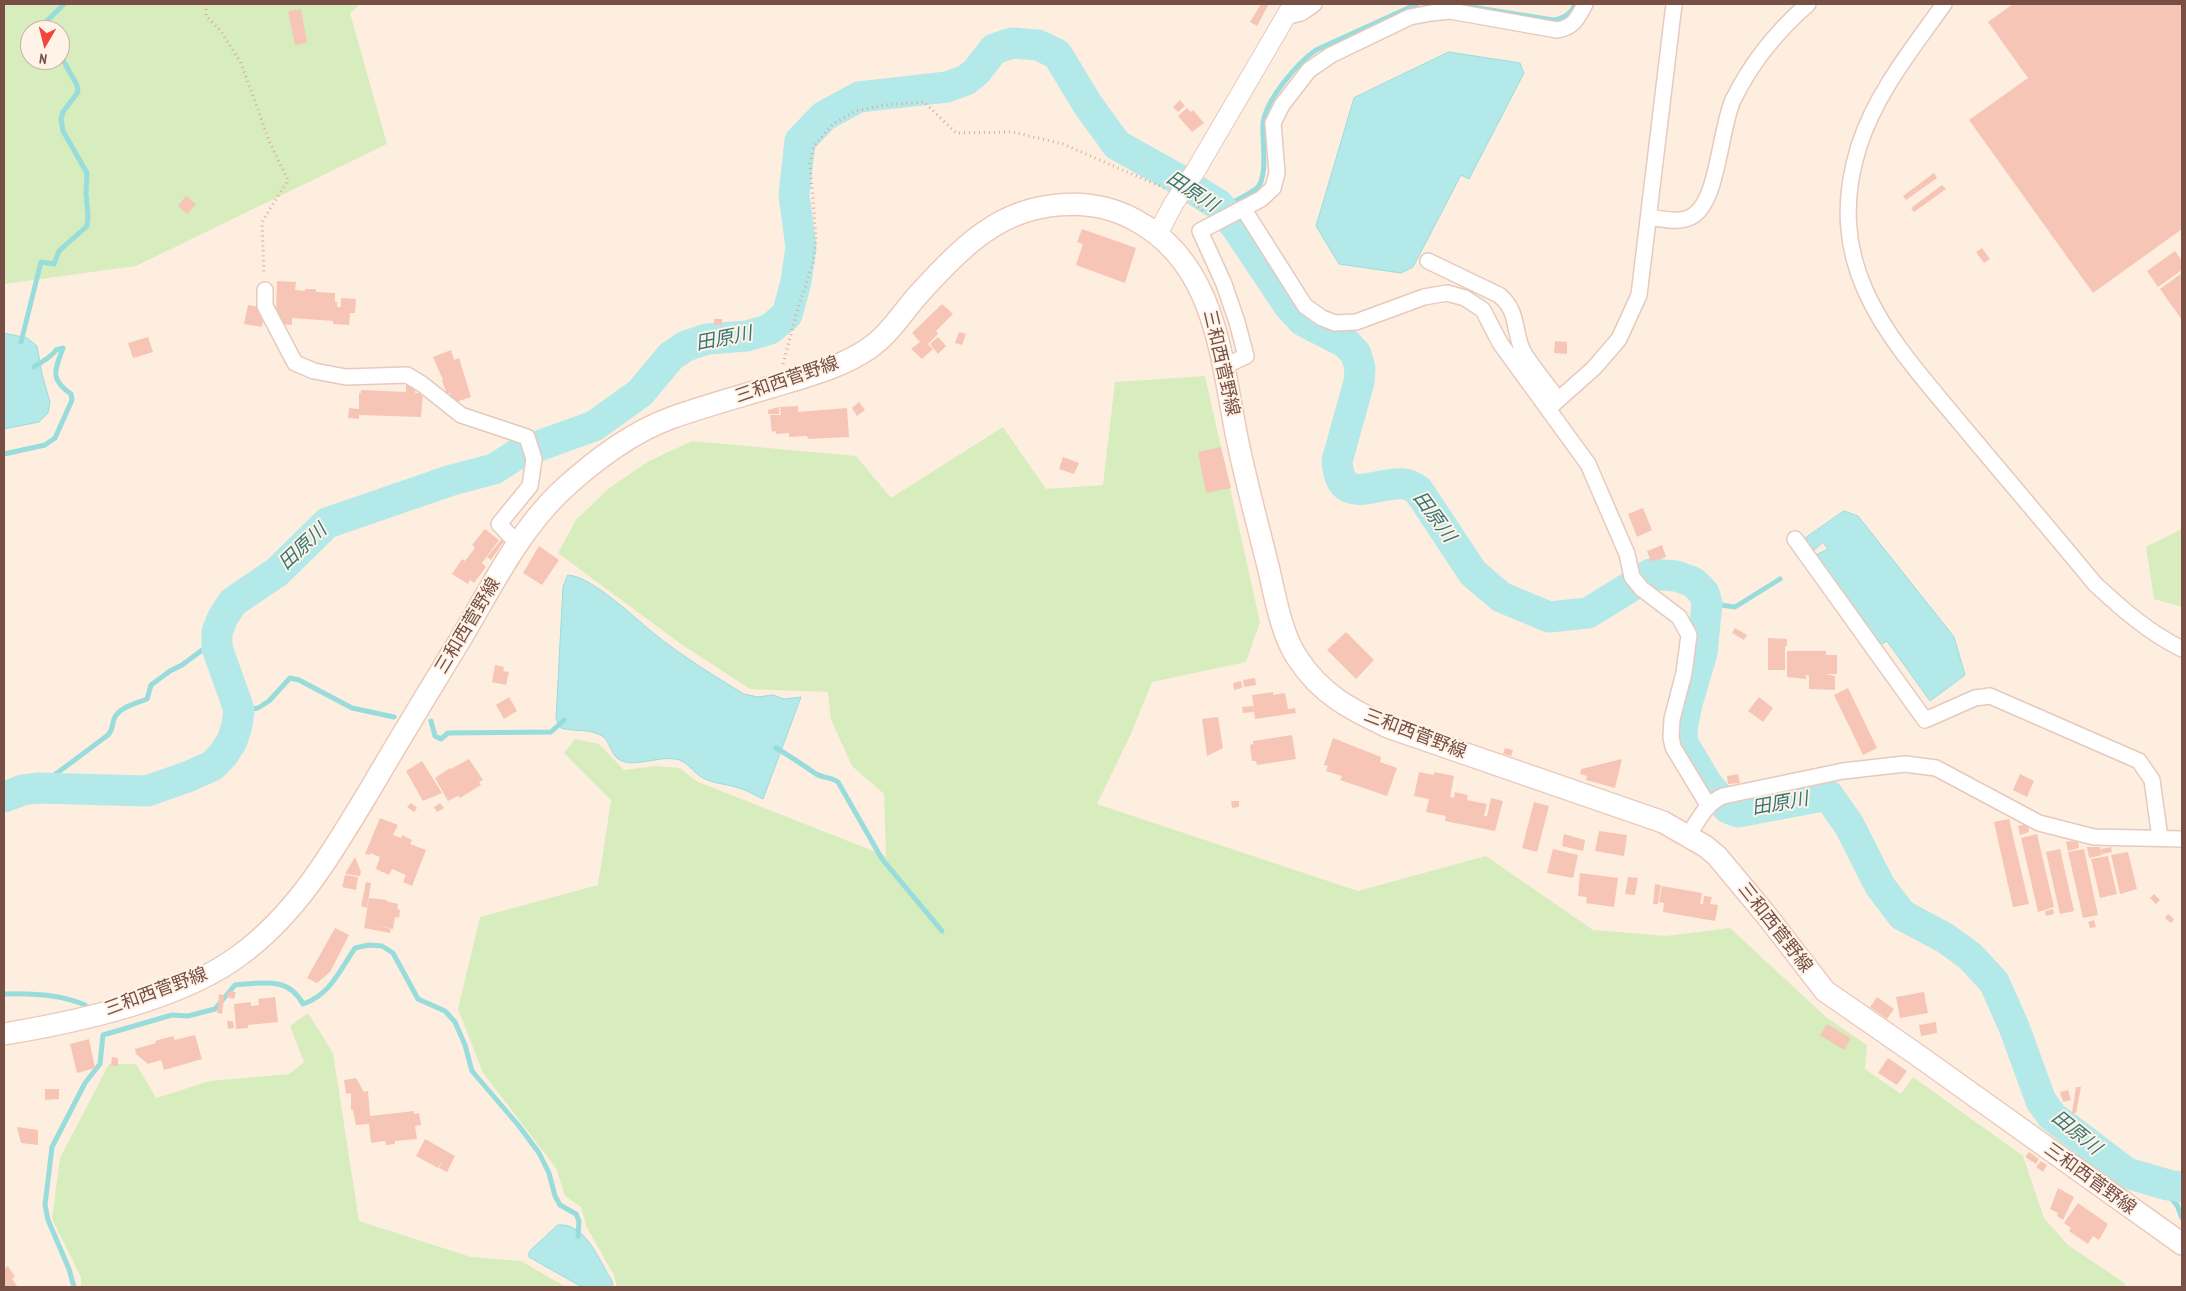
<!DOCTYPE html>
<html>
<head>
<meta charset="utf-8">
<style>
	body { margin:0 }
	#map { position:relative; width:2186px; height:1291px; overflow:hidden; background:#feeee0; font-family:"PT Sans Narrow",sans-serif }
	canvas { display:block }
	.frame { position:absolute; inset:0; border:5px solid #774f45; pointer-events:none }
	.north { position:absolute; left:20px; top:20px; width:50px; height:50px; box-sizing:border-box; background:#fff3e8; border:1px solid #c9b1a7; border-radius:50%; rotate:188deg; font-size:14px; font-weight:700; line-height:20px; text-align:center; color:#774f45 }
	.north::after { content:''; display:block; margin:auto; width:18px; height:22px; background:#f3463a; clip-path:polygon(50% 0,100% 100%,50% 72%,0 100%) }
</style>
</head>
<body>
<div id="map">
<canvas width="2186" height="1291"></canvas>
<div class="frame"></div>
<div class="north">N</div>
</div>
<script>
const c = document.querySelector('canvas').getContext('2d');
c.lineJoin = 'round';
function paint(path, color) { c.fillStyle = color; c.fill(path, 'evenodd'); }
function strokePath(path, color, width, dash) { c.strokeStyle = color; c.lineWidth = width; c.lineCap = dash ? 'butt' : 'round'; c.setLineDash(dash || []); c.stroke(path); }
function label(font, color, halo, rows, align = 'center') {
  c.font = font + ' "PT Sans Narrow","Noto Sans JP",sans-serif'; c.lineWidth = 4; c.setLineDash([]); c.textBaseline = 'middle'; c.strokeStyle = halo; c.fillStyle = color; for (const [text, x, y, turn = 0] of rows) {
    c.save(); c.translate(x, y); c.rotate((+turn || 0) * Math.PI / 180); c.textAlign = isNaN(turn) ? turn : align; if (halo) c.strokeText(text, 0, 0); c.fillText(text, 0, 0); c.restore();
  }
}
const green = new Path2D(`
	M4 4H360L350 13 387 144 136 266 4 284ZM30 30H60V60H30Z
	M1205 376 1260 622 1246 662 1152 682 1130 736 1097 804 1358 891 1486 856 1593 930 1666 936 1730 928 1826 1017 1867 1045 1865 1069 1901 1094 1913 1077 2023 1156 2044 1218 2068 1245 2123 1282 2127 1287H617L614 1275 587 1228 581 1207 565 1196 556 1168 483 1073 458 1009 480 917 598 885 611 800 564 753 575 739 599 744 624 770 655 766 680 768 696 781 886 856 884 794 852 766 831 720 828 692 750 689 681 644 558 553 576 520 608 489 649 461 692 441 856 456 891 498 1003 427 1046 489 1103 485 1115 382Z
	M2182 529V607L2154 599 2146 547Z
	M308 1013 333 1053 359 1221 471 1257 521 1261 566 1287H81V1277L52 1219 60 1158 109 1064H136L156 1098 210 1081 289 1074 304 1062 290 1026Z`);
const water = new Path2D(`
	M1449 52 1520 63 1524 73 1469 179 1461 175 1413 267 1401 273 1339 264 1316 226 1354 98Z
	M4 333 27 338 37 346 42 374 50 402 48 413 39 422 4 429Z
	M1844 511 1858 516 1954 637 1965 675 1930 701 1887 641 1879 646 1814 556 1828 549 1823 542 1812 552 1803 540Z
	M568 575C592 576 638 621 657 636 684 657 714 676 744 694L758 697 773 695 784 699 801 697 763 799C756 796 747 790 739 788 727 784 715 784 703 778 693 773 687 760 675 759 659 756 636 767 622 761 610 757 611 741 602 736 589 728 575 732 561 728L556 719 563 587Z
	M558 1225C586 1222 599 1261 612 1281L613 1287H582L529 1257V1252Z`);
const stream = new Path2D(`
	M1453 4 1553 20C1563 19 1572 13 1575 4
	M45 30 44 24 64 4
	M1221 209C1230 203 1251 194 1258 187 1268 175 1262 139 1263 123 1266 100 1297 63 1316 50L1417 4
	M21 342 41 262 54 264 59 251 87 226 88 216 86 193 87 173 63 131 61 119 63 112 78 92 77 85 60 55
	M4 454 45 445 55 438 72 400 71 394C49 379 55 370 63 348L56 350C51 358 42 361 34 367
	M1707 603 1735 607 1780 579
	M239 711 258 708 269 701 290 678 299 680 352 708 394 717
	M431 721 435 736 441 739 448 733 551 732 564 720
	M776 748C790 756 803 765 816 774 823 778 831 777 838 782L882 859 942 931
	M37 788 108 735C115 726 111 724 115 717 120 707 137 703 147 699L151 685 170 671 182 665 217 639
	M4 994C31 993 60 994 85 1005
	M2157 1182 2177 1205 2182 1218
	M74 1287 69 1269 48 1220 45 1205 52 1147 85 1083 100 1064 103 1035 172 1015 188 1016 215 1009 235 985C262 983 288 976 303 1004 330 995 340 970 355 948L369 945 382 946 393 953 418 999 445 1011 455 1022 465 1045 472 1071 519 1126 539 1153 549 1173 555 1196 560 1205 576 1214 579 1221 578 1236`);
const river = new Path2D(`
	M4 797 23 790 37 788 147 791 187 777 212 766 223 755 232 741 237 725 239 711 236 701 217 648V632L223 617 233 602 277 572 327 523 452 480 494 469 519 453 594 426 640 393 671 356 686 346 707 339 747 336 770 329 787 315 796 282 801 247 794 195 800 141 824 116 859 97 947 87 966 80 976 72 994 49 1012 43 1038 45 1057 54 1088 105 1117 145 1176 178 1219 205 1237 228 1290 307 1303 321 1346 343 1356 354 1360 368 1359 382 1337 461C1340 509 1376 481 1404 484 1409 484 1414 488 1418 490L1473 573 1501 597 1549 617 1588 613 1651 574 1676 576 1693 582 1704 593 1707 603 1702 653 1687 704 1682 729 1683 743 1707 784 1728 808 1738 812 1828 795 1849 825 1880 886 1902 915 1945 938 1970 956 1994 982 2014 1027 2041 1101 2052 1116 2127 1173 2168 1185 2182 1187`);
const building = new Path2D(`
	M1261 4H1269L1257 26 1250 22Z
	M2013 4H2182V229L2093 293 1969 120 2028 78 1988 22Z
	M301 9 307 43 295 45 288 11Z
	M1180 100 1185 106 1178 112 1173 107Z
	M1187 108 1191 112 1193 110 1204 123 1192 132 1178 116Z
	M1934 173 1937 178 1906 200 1903 196Z
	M1942 185 1946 189 1914 212 1911 208Z
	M186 196 196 204 187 214 178 206Z
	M1082 229 1136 248 1125 283 1076 265 1083 244 1077 242Z
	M1982 248 1990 259 1984 263 1976 252Z
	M2175 251 2182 261V270L2158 287 2147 271Z
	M2182 273V320L2160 289Z
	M277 281 296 282 295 290 305 291V289H316V292L335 293V302H337V307H341V298L356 299 355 313H350L349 325 333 324V321L292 318V325L280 324V316H276Z
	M942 304 953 314 936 331 938 334 928 344 933 349 922 359 911 349 920 342 912 333Z
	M248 305 265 308 262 327 244 324Z
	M714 319H722V325H714Z
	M959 332 966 334 962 345 955 343Z
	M148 337 153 352 133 358 128 343Z
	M938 337 946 346 938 354 930 344Z
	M1555 341 1567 342V354L1554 353Z
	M451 350 454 360 459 358 471 397 453 403 450 393 447 394 442 381 443 380 433 357Z
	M406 385H415V393H423L421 417 359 415V419L348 418 349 408 359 409V393H361V390L406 392Z
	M859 402 865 410 857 416 852 408Z
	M798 406V412L847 408 849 437 808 439 807 436 789 437V433L776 434V431L772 432 770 415H781L780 407Z
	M779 407V414H768V410Z
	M1221 447 1231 488 1206 493 1198 452Z
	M1063 457 1079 463 1074 474 1059 469Z
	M1643 508 1652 530 1637 537 1628 514Z
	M485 529 499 540 482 563 486 567 474 583 470 580 468 584 452 574 462 559 465 561 475 548 472 545Z
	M501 540 504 541 491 560 487 557Z
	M1662 545 1666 557 1651 562 1647 551Z
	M539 546 559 560 542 585 523 573Z
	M1735 628 1747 635 1744 640 1732 633Z
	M1346 632 1374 660 1356 679 1327 650Z
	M1768 638 1787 639V646H1785V670H1768Z
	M1787 651H1826V655H1837V674H1825L1835 676V690L1809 689V676L1806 675V679L1787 677Z
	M495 665 504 667 503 671 509 672 506 685 492 682Z
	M1255 678 1256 685 1244 687 1243 680Z
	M1241 681 1242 688 1234 690 1233 683Z
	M1848 688 1877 748 1863 755 1834 695Z
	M1273 692V695L1285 693 1288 709 1295 708 1296 713 1255 719 1252 695Z
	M509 697 517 711 504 719 496 705Z
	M1759 697 1773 708 1763 722 1748 711Z
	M1253 706 1254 712 1243 713 1242 707Z
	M1218 717 1223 748 1207 756 1202 719Z
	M1292 735 1296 759 1257 765 1256 761H1252L1250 745 1253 744V741Z
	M1333 738 1381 757 1380 762 1397 768 1387 796 1340 780 1342 776 1326 771 1328 766 1324 765Z
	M1505 748 1513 750 1511 756 1503 754Z
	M469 759 483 780 479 782 481 785 460 798 458 796 448 801 435 778 450 768 451 769Z
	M1622 759 1615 788 1586 780 1587 776 1580 774 1581 769Z
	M422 761 442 793 423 801 406 771Z
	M1419 772 1434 775V772L1454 776 1450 797 1454 798 1455 792 1468 795 1467 800 1487 804 1484 816H1487L1491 798 1503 801 1495 831 1445 821 1446 816 1426 812 1429 799 1414 796Z
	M1738 774 1740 783 1728 784 1727 776Z
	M2020 774 2034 781 2027 797 2013 790Z
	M1231 801H1239V807L1232 808Z
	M1534 802 1549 806 1537 852 1522 848Z
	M411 803 417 808 414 812 407 807Z
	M440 803 444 808 437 812 434 807Z
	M380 818 398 825 393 835 401 838 402 835 412 840 410 844 426 850 412 886 403 882 406 875 392 869 389 875 376 869 380 857 370 853V855L365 854Z
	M2009 819 2029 904 2013 907 1994 822Z
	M2028 824 2029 832 2020 835 2018 826Z
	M1599 831 1627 835 1624 856 1595 851Z
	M1564 834 1585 840 1583 851 1562 846Z
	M2037 834 2054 907 2038 912 2021 838Z
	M2070 841 2078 842 2079 848 2068 851 2066 842Z
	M2087 847H2100L2102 855 2089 858Z
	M2111 847 2112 852 2102 854 2101 849Z
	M1553 849 1578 855 1573 878 1547 873Z
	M2060 849 2074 911 2060 914 2046 852Z
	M2084 849 2098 915 2083 918 2068 852Z
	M2128 852 2137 889 2120 894 2111 855Z
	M2108 856 2117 894 2100 898 2091 859Z
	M355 857 361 872 360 876 345 874Z
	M1580 873 1618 878 1614 907 1586 903 1587 897 1578 896Z
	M345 875 358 877 356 890 342 887Z
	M1628 877 1638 878 1635 895 1625 894Z
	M366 882 371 883 367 908 361 906Z
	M1655 884 1661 885 1658 904H1653Z
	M1662 886 1702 893 1700 904H1703L1704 896 1712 897 1710 904 1718 905 1715 921 1663 912 1664 903 1659 902Z
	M2154 894 2160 900 2156 904 2150 898Z
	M369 898 387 900 386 901 398 904 397 909 400 910 399 918 395 917 393 929 365 923Z
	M2053 909 2054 914 2046 916 2045 911Z
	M2168 914 2174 919 2171 923 2165 918Z
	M2094 920 2096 927 2090 928 2088 922Z
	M365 923 391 929 390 933 364 928Z
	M335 928 349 935 330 972 317 983 307 978Z
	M228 991 236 992 234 999 226 997Z
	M1924 992 1928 1013 1900 1018 1896 997Z
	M219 994 224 995 222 1014 217 1013Z
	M275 997 278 1022 248 1025V1028L236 1029 234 1004 251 1002V1006L259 1005 258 999Z
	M1877 997 1894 1009 1887 1019 1870 1007Z
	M227 1021H233L234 1028 228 1029Z
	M1936 1022 1937 1033 1921 1036 1919 1025Z
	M1827 1024 1851 1038 1844 1050 1820 1035Z
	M195 1035 202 1059 164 1070 161 1060 148 1064 136 1054 135 1049 156 1043 155 1041 173 1036 175 1040Z
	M89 1039 95 1068 77 1073 70 1044Z
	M112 1057 118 1058V1066H111Z
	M1888 1058 1907 1071 1897 1085 1878 1073Z
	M356 1078 364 1092 368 1091 370 1116 414 1111V1114L419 1113 421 1125 415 1126 417 1139 395 1141V1144L386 1145 385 1141 371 1143 369 1124 356 1125 353 1110H351V1093L346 1094 344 1080Z
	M2076 1087H2081L2076 1113H2072Z
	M45 1089H59V1099L45 1100Z
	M2068 1090 2071 1100 2063 1102 2060 1092Z
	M17 1127 38 1130V1145L21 1143Z
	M425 1139 455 1156 447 1172 439 1168 444 1158 438 1168 416 1156Z
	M2029 1152 2039 1159 2036 1164 2025 1157Z
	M2041 1161 2047 1165 2043 1172 2036 1167Z
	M2058 1188 2074 1197 2063 1220 2057 1216 2058 1213 2050 1209Z
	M2078 1203 2108 1224 2099 1240 2093 1236 2088 1244 2069 1231 2071 1228 2064 1223Z
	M8 1266 15 1277 12 1279 18 1287H4V1269Z`);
const path = new Path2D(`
	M206 4V16L220 30 241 63 270 143 288 180 262 222 264 275
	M1194 204 1205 212
	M783 364 796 315 813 263 816 238 810 163 814 146 833 124 856 111 884 105 924 102 956 133 1013 132 1063 144 1164 188`);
const minor = new Path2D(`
	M1944 4C1912 49 1876 93 1859 146 1819 273 1897 346 1971 436 2012 485 2054 534 2095 584 2122 609 2148 632 2182 649
	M1285 17 1301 13 1314 4
	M1243 208 1305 306 1322 318 1335 323 1356 322 1424 297 1447 293 1465 298 1483 310 1500 343 1588 464 1627 554 1632 577 1642 589 1679 617 1689 635 1684 673 1672 719 1671 737 1673 747 1708 805
	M1649 217C1663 219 1682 224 1694 215 1718 199 1720 129 1733 100 1751 63 1777 31 1808 4
	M1428 261 1499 295C1521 313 1512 334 1525 355 1535 370 1547 385 1558 399
	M265 290V306L295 363 314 371 346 377 407 375 422 384 461 415 527 437 534 459 530 486 499 524 517 543
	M1223 367 1246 356 1237 322 1224 284 1200 231 1261 199 1273 188 1277 173 1273 123 1282 105 1309 70 1331 55 1410 17 1431 13 1450 11 1557 30C1573 28 1578 18 1585 4
	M1549 408 1594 368 1619 339 1639 295 1674 4
	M1795 539 1925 720 1975 698 1990 696 2139 761 2152 780 2160 838
	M1688 836C1698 821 1705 804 1723 796L1843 771 1905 764 1936 768 2039 823 2094 837 2182 839`);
const tertiary = new Path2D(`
	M1196 170 1293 4
	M1157 235 1174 203`);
const secondary = new Path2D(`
	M4 1034C77 1022 180 1000 240 955 300 911 336 846 374 783 402 735 431 688 460 640 490 590 517 534 559 493 591 463 630 433 671 418 704 406 738 397 771 387 804 377 840 368 868 349 889 335 902 313 918 295 936 275 964 245 986 231 1029 201 1089 195 1135 220 1216 263 1221 358 1237 438 1246 482 1258 526 1269 570 1275 597 1282 636 1298 659 1322 695 1350 709 1388 727L1663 822 1705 846 1717 856 1767 916 1825 991 1916 1054 2182 1244`);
const tertiaryBridge = new Path2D(`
	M1174 203 1196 170`);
const streetNames = [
	["三和西菅野線",1221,363,77],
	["三和西菅野線",787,380,-19],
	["三和西菅野線",468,626,-59],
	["三和西菅野線",1415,734,21],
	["三和西菅野線",1775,928,52],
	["三和西菅野線",156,992,-20],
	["三和西菅野線",2090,1179,36]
];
const waterNames = [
	["田原川",1192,192,33],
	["田原川",724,339,-11],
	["田原川",1434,517,54],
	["田原川",303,547,-43],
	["田原川",1780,804,-10],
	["田原川",2076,1133,39]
];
paint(green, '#d8edbe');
paint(water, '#b3e9e8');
strokePath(water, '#99dcdc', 1);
strokePath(stream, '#99dcdc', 5);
strokePath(river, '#b3e9e8', 31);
paint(building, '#f6c5b5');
strokePath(minor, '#e5cabe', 18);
strokePath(tertiary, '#e5cabe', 21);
strokePath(secondary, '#ebcabb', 24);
strokePath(path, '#dba899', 3, [1, 4]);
strokePath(minor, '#fff', 15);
strokePath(tertiary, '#fff', 19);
strokePath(secondary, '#fff', 21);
strokePath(tertiaryBridge, '#e5cabe', 21, []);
strokePath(tertiaryBridge, '#fff', 19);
label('18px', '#774f45', '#fff3e8', streetNames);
label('italic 19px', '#357677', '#fff3e8', waterNames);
</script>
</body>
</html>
